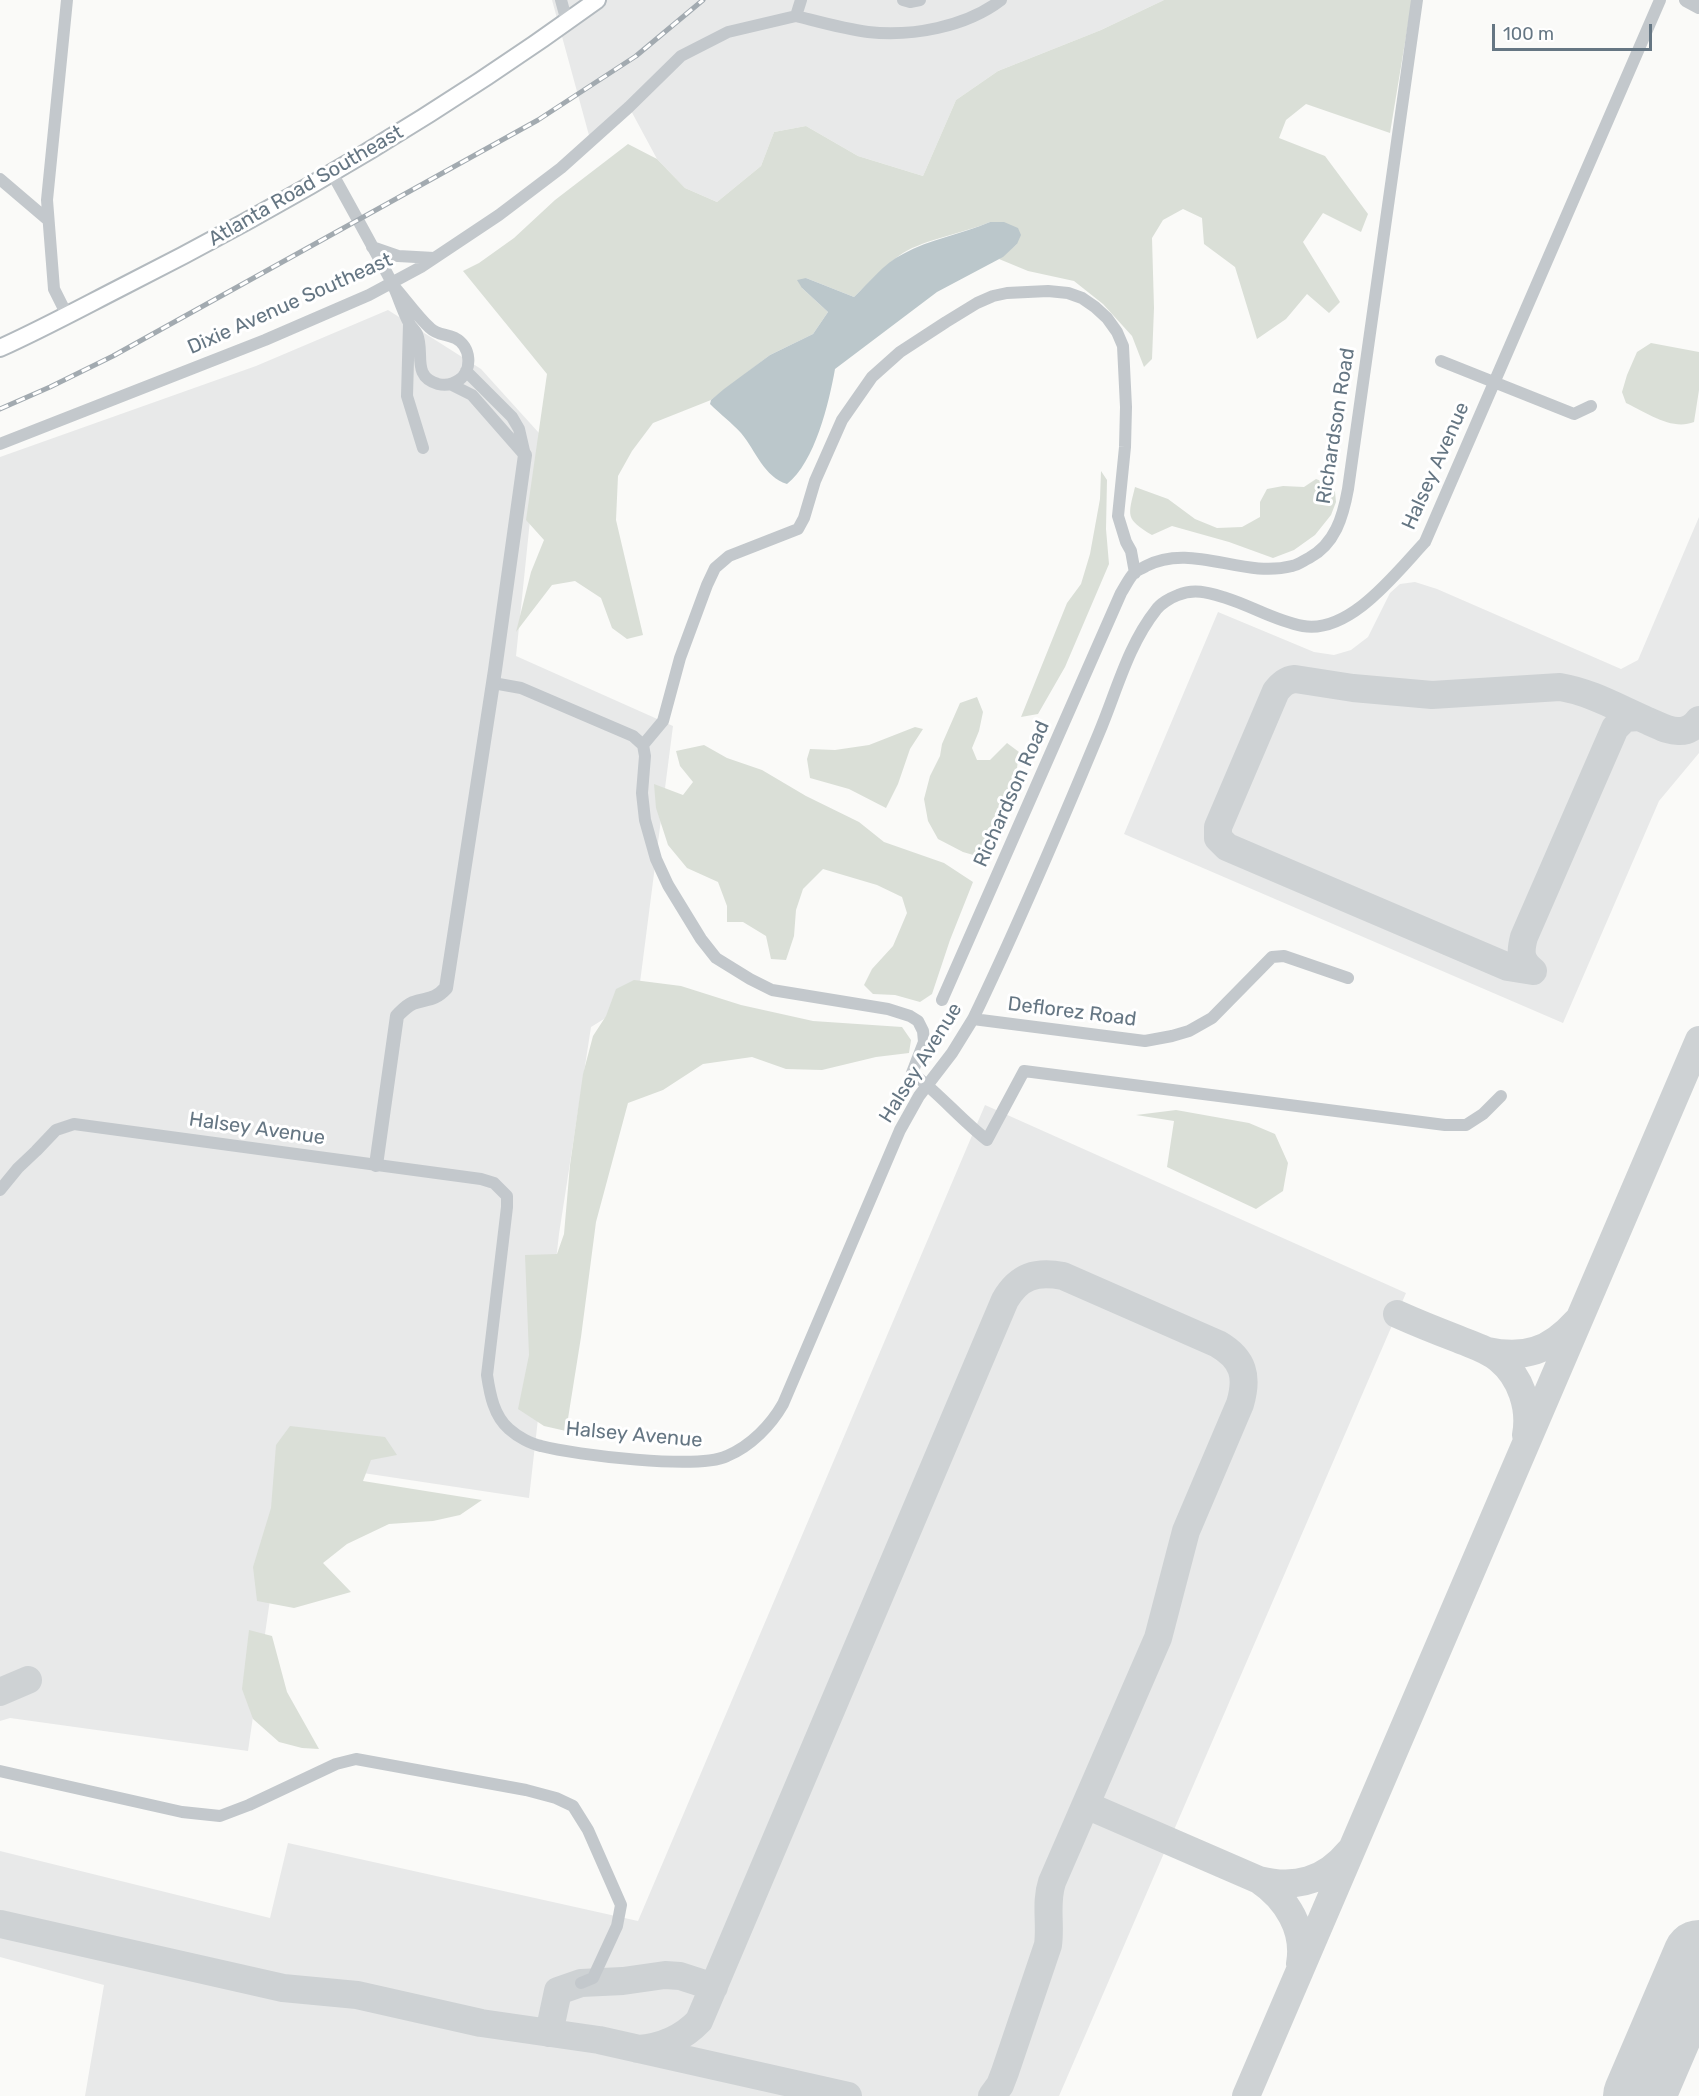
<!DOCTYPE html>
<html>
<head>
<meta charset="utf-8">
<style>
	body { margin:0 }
	#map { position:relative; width:1699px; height:2096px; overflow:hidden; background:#fafaf8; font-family:Rubik,sans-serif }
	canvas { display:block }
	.scale { position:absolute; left:1492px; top:24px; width:160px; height:27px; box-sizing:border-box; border:3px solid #657683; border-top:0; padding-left:8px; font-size:18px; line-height:21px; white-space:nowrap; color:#657683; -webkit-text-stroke:4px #fff; paint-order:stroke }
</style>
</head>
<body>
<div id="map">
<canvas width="1699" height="2096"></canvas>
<div class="scale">100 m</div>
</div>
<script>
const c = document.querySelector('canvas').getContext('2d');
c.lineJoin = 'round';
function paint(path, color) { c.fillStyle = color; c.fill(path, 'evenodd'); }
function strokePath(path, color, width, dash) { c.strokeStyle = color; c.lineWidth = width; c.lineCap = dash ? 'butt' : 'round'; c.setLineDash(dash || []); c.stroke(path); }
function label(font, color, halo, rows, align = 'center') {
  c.font = font + ' Rubik,sans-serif'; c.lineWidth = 6; c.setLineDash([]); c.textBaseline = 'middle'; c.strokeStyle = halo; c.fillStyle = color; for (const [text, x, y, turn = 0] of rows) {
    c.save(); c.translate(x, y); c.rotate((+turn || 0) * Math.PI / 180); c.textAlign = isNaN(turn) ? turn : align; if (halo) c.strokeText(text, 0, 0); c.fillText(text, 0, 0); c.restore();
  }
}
const built = new Path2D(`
	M552 0H1164L1101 30 998 71 956 100 923 176 858 156 806 126 774 132 761 166 717 202 685 188 657 159 629 107 590 139Z
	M388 310 481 369 539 433 516 656 673 726 638 998 591 1027 559 1234 529 1498 290 1462 248 1751 10 1718 0 1721V457L256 366Z
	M1699 517V753L1659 801 1563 1023 1124 834 1218 612 1314 652 1334 655 1351 650 1368 637 1390 593 1400 584 1415 582 1437 589 1621 669 1638 660Z
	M985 1105 1406 1293 1059 2096H85L104 1985 0 1957V1851L270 1918 288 1843 638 1921Z`);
const green = new Path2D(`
	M1164 0H1412L1390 133 1306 104 1286 120 1279 138 1325 156 1368 214 1361 232 1323 213 1303 242 1340 302 1329 313 1307 294 1286 319 1257 339 1235 267 1204 244 1202 218 1183 209 1163 220 1152 238 1154 308 1152 359 1144 367 1132 336 1103 304 1074 281 1028 271 999 259 1017 244 990 222C964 233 926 239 903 253 886 264 869 283 854 297L806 278 802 288 828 312 813 334 770 355 711 400 653 423 632 451 618 476 616 520 643 635 627 639 612 628 601 598 575 581 552 585 516 632 531 572 544 540 526 520 547 374 463 271 479 263 514 238 555 200 628 144 657 159 685 188 717 202 761 166 774 132 806 126 858 156 923 176 956 100 998 71 1101 30Z
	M1651 343 1699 352V390L1694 422C1672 431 1647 413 1626 403L1622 392 1627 375 1637 352Z
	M1101 471 1107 480 1106 529 1109 564 1065 667 1038 714 1021 717 1067 603 1081 584 1090 554 1100 499Z
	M1316 479 1326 483 1335 492 1336 502 1331 515 1315 535 1294 550 1273 558 1229 542 1172 526 1152 535C1125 519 1128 516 1135 487L1168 499 1195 519 1217 528 1242 527 1260 517V502L1267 489 1283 486 1304 487Z
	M977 697 983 712 979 731 972 748 977 760H990L1007 743 1019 752 1017 768 987 859 963 852 938 839 928 821 924 799 930 776 940 756 942 744 960 703Z
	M915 727 923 729 910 749 898 784 886 808 849 789 810 778 807 759 810 749 835 750 869 745Z
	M704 745 727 758 762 770 806 796 859 822 884 842 944 863 973 882 950 940 932 994 920 1002 895 995 873 994 864 985 872 969 893 946 907 913 902 897 877 885 823 869 803 889 796 910 794 936 786 960 771 959 766 936 743 922H727V906L718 882 687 868 668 845 656 808 654 784 683 795 693 782 680 766 676 751Z
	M634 980 681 986 741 1005 813 1021 902 1027 911 1040 909 1053 876 1057 822 1070 786 1069 752 1057 703 1064 663 1090 628 1103 596 1222 581 1337 566 1431 544 1426 518 1409 529 1355 525 1255 557 1254 564 1234 570 1165 583 1074 593 1036 606 1016 616 989Z
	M1176 1110 1249 1123 1275 1134 1288 1163 1283 1191 1256 1209 1167 1167 1174 1121 1136 1115Z
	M290 1426 385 1437 397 1455 371 1460 363 1481 482 1500 460 1515 433 1521 389 1524 347 1544 323 1563 351 1592 294 1608 257 1601 253 1567 271 1508 276 1445Z
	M249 1630 272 1636 287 1692 319 1749 302 1748 279 1742 253 1719 242 1689Z`);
const water = new Path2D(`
	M990 222H1004L1018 228 1021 235 1017 244 1003 257 937 292 835 369C829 403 815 462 787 484 764 477 756 451 741 433 732 423 720 414 710 404L711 400 724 389 770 355 813 334 828 312 802 288 797 280 806 278 854 297C870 282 883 264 903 254 930 239 962 234 990 222Z`);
const taxiway = new Path2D(`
	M1639 717 1625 718 1615 728 1524 937C1520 952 1520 961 1533 971L1508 967 1227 847 1218 838V827L1276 691C1282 684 1286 680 1295 679L1353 688 1432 695 1560 687C1591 692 1620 709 1648 721 1658 725 1669 732 1680 731 1688 731 1694 727 1699 720
	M1397 1314C1417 1323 1437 1331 1458 1339 1472 1345 1487 1349 1499 1359 1521 1377 1531 1408 1526 1435
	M1487 1351C1524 1359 1550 1351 1576 1322
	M0 1692 28 1680
	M1086 1805 1259 1880C1287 1899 1306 1930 1300 1964
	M1259 1880C1295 1889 1325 1881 1349 1852
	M0 1924 283 1988 357 1995 481 2023 599 2040 848 2096
	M549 2033 558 1991 581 1983 623 1981 665 1975 680 1976 714 1987
	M638 2049C662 2047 682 2039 699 2021L1005 1300C1019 1276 1036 1271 1063 1276L1218 1344C1244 1359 1248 1377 1240 1404L1186 1531 1158 1638 1052 1882C1045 1903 1051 1924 1048 1945L1005 2072 1000 2085 992 2096
	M1246 2096 1699 1040`);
const runway = new Path2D(`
	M1639 2096 1699 1956`);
const minor = new Path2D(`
	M67 0 47 200 54 289 67 315
	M561 0 567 22
	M903 0 910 2 920 0
	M796 16C820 22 844 29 868 32 911 37 966 27 1001 0
	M332 173C352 209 372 245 391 281 398 295 402 310 409 323 411 327 415 330 417 334 425 353 411 376 438 384 446 386 452 385 459 380 473 370 471 346 455 338 446 334 437 335 430 328 416 315 404 297 391 283
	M0 179 48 220
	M372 247 398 256 434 258
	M409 324 407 396 423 448
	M1441 361 1574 414 1591 406
	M466 371 512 417 519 429 525 455
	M452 385 472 395 522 452
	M0 444 265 340 369 295 421 267 499 215 561 168 629 107 681 56 728 32 796 16 801 0
	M1135 573 1131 551 1126 542 1118 516 1125 447 1126 407 1123 346 1117 332 1107 318 1095 307 1082 298 1068 293 1048 291 1007 293 993 296 977 303 946 322 900 352 872 377 842 420 815 481 804 518 798 529 729 556 715 568 707 585 680 658 663 721 643 745 645 756 642 793 645 820 656 859 668 885 701 939 716 958 750 979 772 990 888 1009 910 1016 918 1021 923 1031 924 1042 912 1073C939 1093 960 1119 987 1140L1024 1071 1445 1125H1466L1483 1114 1501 1096
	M493 683 521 688 633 736 643 745
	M942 1000 1121 593C1125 587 1129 578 1134 573 1137 570 1143 568 1146 566 1192 542 1243 579 1292 566 1298 565 1303 561 1309 558 1335 544 1343 517 1348 489L1417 0
	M973 1019 1145 1041 1172 1036 1189 1031 1212 1018 1272 957 1284 956 1348 978
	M0 1190 18 1168 36 1151 56 1130 74 1124 481 1179 494 1183 507 1196V1207L487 1375C490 1395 494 1416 509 1429 518 1437 531 1444 541 1446 576 1455 698 1470 727 1456 751 1446 771 1425 783 1404L900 1130 919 1096 952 1053 973 1019C1018 926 1059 829 1099 733 1116 693 1128 645 1156 610 1160 604 1170 598 1178 595 1195 588 1209 593 1226 598 1252 606 1275 621 1303 626 1350 634 1396 573 1425 542L1660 0
	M0 1771 182 1812 220 1816 249 1805 336 1764 356 1759 526 1790 556 1798 573 1806 588 1830 621 1905 617 1926 593 1978 581 1983`);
const tertiary = new Path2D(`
	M1686 0 1699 7
	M376 1165 397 1016C402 1011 406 1006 413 1003 427 998 434 1001 446 988L495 670 525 455`);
const secondary = new Path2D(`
	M0 348C40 330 79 309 118 289 285 205 446 110 597 0`);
const rail = new Path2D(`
	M0 409 50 387 113 356 538 120 636 56 703 0`);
const streetNames = [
	["Atlanta Road Southeast",306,186,-30],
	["Dixie Avenue Southeast",290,304,-24],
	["Richardson Road",1336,426,-81],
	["Halsey Avenue",1436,466,-66],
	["Richardson Road",1012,794,-66],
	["Deflorez Road",1072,1012,7],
	["Halsey Avenue",921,1063,-58],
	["Halsey Avenue",257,1129,8],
	["Halsey Avenue",634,1435,5]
];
paint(built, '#e8e9e9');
paint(green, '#dadfd7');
paint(water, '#bbc7cb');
strokePath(taxiway, '#ced2d4', 28);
strokePath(runway, '#ced2d4', 72);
strokePath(secondary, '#b3babf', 20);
strokePath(minor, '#c3c8cc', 12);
strokePath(tertiary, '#c3c8cc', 14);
strokePath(secondary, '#fff', 16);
strokePath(rail, '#a2aab0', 5);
strokePath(rail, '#fff', 3, [9]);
label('20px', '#657683', '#fff', streetNames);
</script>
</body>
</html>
